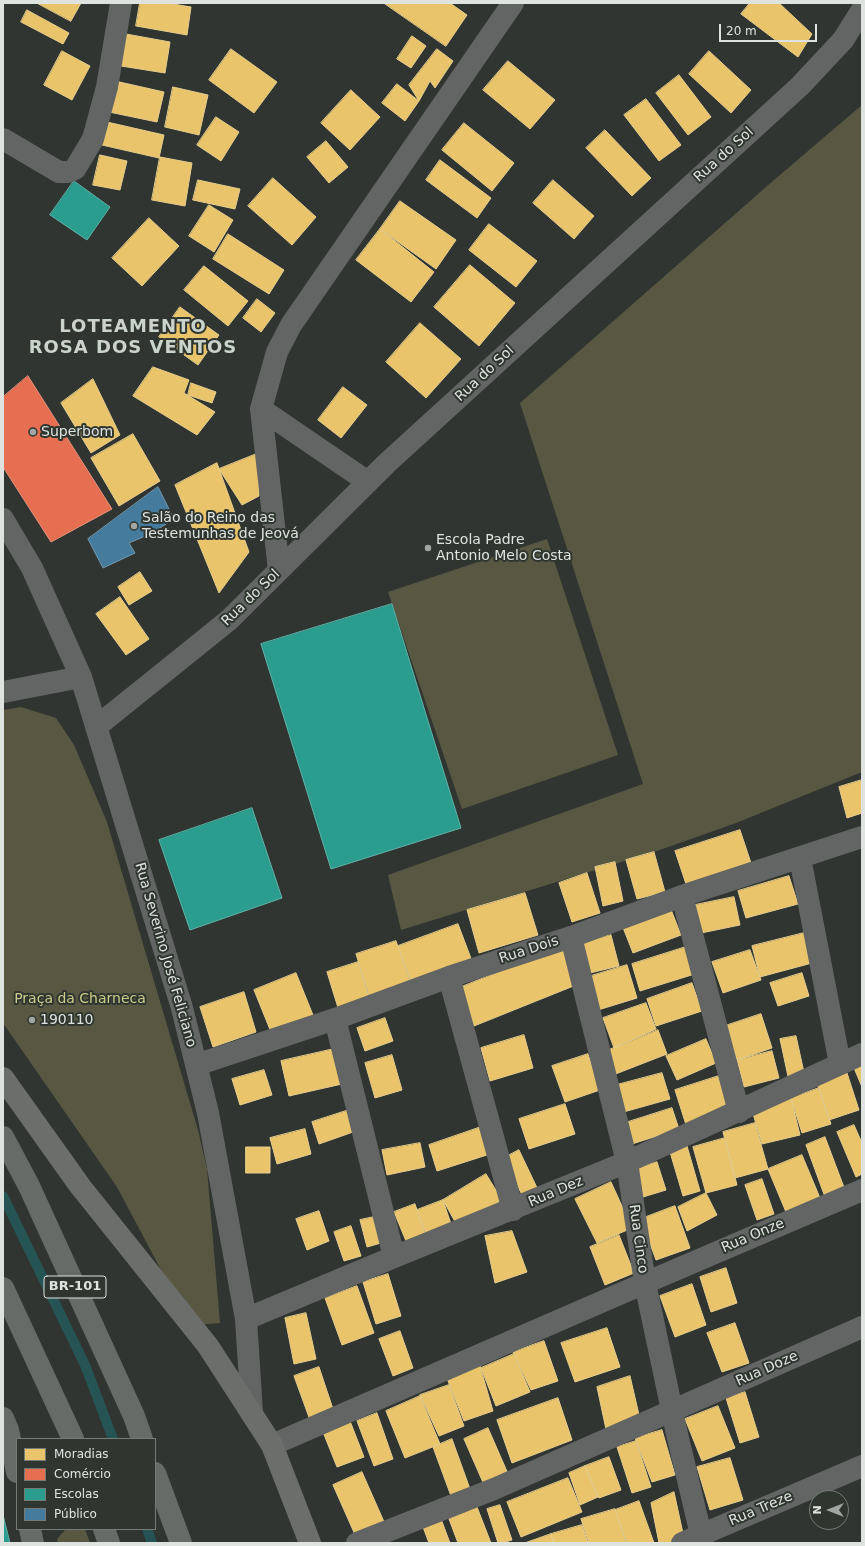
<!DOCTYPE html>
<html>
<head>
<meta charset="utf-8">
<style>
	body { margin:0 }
	#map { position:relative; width:865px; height:1546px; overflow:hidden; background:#303531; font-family:"DejaVu Sans",sans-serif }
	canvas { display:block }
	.frame { position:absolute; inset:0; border:4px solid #dfe3e0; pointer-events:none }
	.legend { position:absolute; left:16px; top:1438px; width:140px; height:92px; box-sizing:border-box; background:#2f3630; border:1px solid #757b76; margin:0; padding:5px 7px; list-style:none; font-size:12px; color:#dfe3e0 }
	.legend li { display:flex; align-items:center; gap:8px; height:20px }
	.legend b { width:20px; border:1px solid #757b76 }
	.north { position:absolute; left:809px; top:1490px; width:40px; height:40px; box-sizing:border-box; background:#2f3630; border:1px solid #757b76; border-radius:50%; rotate:270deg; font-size:11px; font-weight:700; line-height:16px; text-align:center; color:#dfe3e0 }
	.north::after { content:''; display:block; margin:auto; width:14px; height:18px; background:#a2a6a3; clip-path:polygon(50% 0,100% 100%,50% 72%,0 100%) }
	.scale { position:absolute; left:719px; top:24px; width:98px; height:18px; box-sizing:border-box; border:2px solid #dfe3e0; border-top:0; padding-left:5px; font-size:12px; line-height:14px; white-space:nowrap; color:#dfe3e0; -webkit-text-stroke:3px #2f3630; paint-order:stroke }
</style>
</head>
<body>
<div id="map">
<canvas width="865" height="1546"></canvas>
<div class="frame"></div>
<ul class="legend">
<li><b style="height:11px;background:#e9c46a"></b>Moradias</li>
<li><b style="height:11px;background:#e76f51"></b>Comércio</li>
<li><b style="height:11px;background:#2a9d8f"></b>Escolas</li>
<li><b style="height:11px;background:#457b9d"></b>Público</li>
</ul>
<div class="north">N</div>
<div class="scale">20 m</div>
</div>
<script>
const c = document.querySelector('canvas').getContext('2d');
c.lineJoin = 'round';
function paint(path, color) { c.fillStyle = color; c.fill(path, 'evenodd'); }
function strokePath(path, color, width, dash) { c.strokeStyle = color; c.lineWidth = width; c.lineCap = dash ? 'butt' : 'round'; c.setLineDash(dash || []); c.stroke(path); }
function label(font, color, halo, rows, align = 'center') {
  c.font = font + ' "DejaVu Sans",sans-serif'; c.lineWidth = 4; c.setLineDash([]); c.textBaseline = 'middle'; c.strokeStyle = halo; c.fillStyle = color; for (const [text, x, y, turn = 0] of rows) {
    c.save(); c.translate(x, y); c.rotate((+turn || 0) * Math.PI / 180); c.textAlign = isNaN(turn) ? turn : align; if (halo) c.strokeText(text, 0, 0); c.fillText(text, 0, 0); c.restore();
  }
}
const green = new Path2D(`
	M862 105V772L736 823 654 852 401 930 388 875 643 784 520 403 774 180Z
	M547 539 618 755 462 809 388 592Z
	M21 707 56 718 74 745 107 822 198 1130 207 1169 220 1323 197 1325 185 1315 117 1187 3 1023V710Z
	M66 1529H85L90 1543H58L57 1539Z`);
const homes = new Path2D(`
	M37 3H81L71 21Z
	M140 3H167L191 7 187 35 136 26Z
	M384 3H450L467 15 446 46Z
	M750 3H779L812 34 798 57 741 14Z
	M27 10 69 33 63 44 21 22Z
	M126 34 170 42 165 73 121 66Z
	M412 36 426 46 411 68 397 59Z
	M231 49 277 82 254 113 209 80Z
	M437 49 453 61 435 88 430 81 419 101 409 85Z
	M62 51 90 66 72 100 44 85Z
	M709 51 751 90 731 113 689 74Z
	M508 61 555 100 530 129 483 90Z
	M679 75 711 117 688 135 656 93Z
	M115 81 164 92 157 122 109 112Z
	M397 84 419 101 405 121 382 103Z
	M173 87 208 95 199 135 165 127Z
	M351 90 380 117 350 150 321 123Z
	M646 99 681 145 659 161 624 115Z
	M216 117 239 132 221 161 197 145Z
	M107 122 164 135 159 158 102 145Z
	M464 123 514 163 492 191 442 150Z
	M605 130 651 178 632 196 586 148Z
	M326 141 348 167 329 183 307 157Z
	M100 155 127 161 120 190 93 185Z
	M160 157 192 163 185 206 152 200Z
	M440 160 491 198 477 218 426 180Z
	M273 178 316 217 292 245 248 206Z
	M198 180 240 189 235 209 193 200Z
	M553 180 594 216 574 239 533 203Z
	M400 201 456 240 436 269 380 229Z
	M209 205 233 220 214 252 189 236Z
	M149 218 179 246 142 286 112 258Z
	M489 224 537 261 516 287 469 250Z
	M380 229 434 272 411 302 356 260Z
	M228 234 284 270 269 294 213 259Z
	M470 265 515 303 479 346 434 307Z
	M204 266 248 301 228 326 184 290Z
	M257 299 275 313 261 332 243 318Z
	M180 307 219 335 198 365 159 337Z
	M420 323 461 359 426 398 386 362Z
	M153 367 189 380 184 393 215 412 197 435 133 396Z
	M93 379 120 435 91 453 61 403Z
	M191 383 216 392 212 403 188 395Z
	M343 387 367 405 341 438 318 420Z
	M133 434 160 481 119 506 91 458Z
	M259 453V496L242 505 219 469Z
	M217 463 249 552 219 593 175 485Z
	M140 572 152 591 129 605 118 587Z
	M120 597 149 639 126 655 96 614Z
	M862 780V813L847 818 839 787Z
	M740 830 751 863 686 884 675 851Z
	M654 852 665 892 637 899 626 860Z
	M615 862 623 901 603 906 595 867Z
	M587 873 600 913 572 922 559 883Z
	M789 876 798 904 746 918 738 891Z
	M525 893 538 935 479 953 467 910Z
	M734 897 740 925 701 933 695 905Z
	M670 907 681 935 633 953 622 925Z
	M458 924 472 961 412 984 398 946Z
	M804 933 812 963 760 977 752 946Z
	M611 935 619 966 590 973 583 942Z
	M396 941 412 987 371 1001 356 954Z
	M566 945 581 983 474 1026 459 988Z
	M689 946 698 973 640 991 632 964Z
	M750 950 761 980 723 993 712 962Z
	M358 962 370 1001 339 1011 327 972Z
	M627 965 637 998 598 1010 588 977Z
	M296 973 315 1020 273 1037 254 990Z
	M802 973 809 996 778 1006 770 983Z
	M692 983 702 1011 656 1026 647 999Z
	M244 992 256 1032 213 1047 200 1007Z
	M646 1003 656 1029 614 1048 603 1018Z
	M761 1014 772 1048 737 1060 725 1026Z
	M385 1018 393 1041 365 1051 357 1028Z
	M658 1030 667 1054 613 1075 604 1052Z
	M524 1035 533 1068 490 1081 481 1048Z
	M796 1036 805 1077 789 1081 780 1039Z
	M706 1039 716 1063 677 1080 666 1056Z
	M334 1049 342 1084 289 1096 281 1061Z
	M772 1051 779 1078 744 1087 737 1060Z
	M588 1054 600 1090 565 1102 552 1066Z
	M392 1055 402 1090 375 1098 365 1063Z
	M862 1064V1087L854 1068Z
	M264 1070 272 1095 240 1105 232 1079Z
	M662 1073 670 1099 620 1113 613 1086Z
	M847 1073 859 1110 829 1120 817 1083Z
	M722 1075 734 1112 687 1128 675 1090Z
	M819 1088 831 1124 802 1133 791 1098Z
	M791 1098 800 1135 762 1144 751 1107Z
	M565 1104 575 1134 529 1149 519 1119Z
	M672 1108 679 1129 632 1144 625 1123Z
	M349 1110 356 1131 319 1144 312 1122Z
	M755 1123 768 1169 735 1178 723 1132Z
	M854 1125 862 1143V1174L856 1177 837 1132Z
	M481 1127 490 1154 437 1171 429 1145Z
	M305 1129 311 1154 277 1164 270 1138Z
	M825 1137 845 1190 825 1197 806 1145Z
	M725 1138 737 1185 706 1193 693 1147Z
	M420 1143 425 1167 387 1175 382 1150Z
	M687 1146 700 1191 683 1196 670 1152Z
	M246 1147H270V1173H246Z
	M519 1150 540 1194 525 1201 504 1158Z
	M802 1155 820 1198 786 1212 768 1169Z
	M657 1162 666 1190 643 1197 635 1169Z
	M486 1174 502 1200 458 1227 443 1200Z
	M762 1179 774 1214 757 1220 745 1185Z
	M611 1182 632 1228 597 1243 575 1199Z
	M706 1193 717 1215 687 1231 678 1207Z
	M443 1200 451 1224 426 1234 417 1210Z
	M415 1204 425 1234 406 1241 394 1212Z
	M675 1206 690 1248 656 1260 641 1219Z
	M319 1211 329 1241 307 1250 296 1219Z
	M374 1217 381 1243 367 1247 360 1220Z
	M351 1226 361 1256 344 1261 334 1232Z
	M512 1231 527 1272 495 1283 485 1236Z
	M619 1235 634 1273 605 1285 590 1247Z
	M726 1268 737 1303 711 1312 700 1277Z
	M388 1274 401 1316 376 1324 363 1282Z
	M692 1284 706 1325 675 1337 660 1296Z
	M357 1286 374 1333 342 1345 325 1298Z
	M306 1313 316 1359 294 1364 285 1318Z
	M735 1323 749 1363 722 1372 707 1333Z
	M607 1328 620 1367 575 1382 561 1343Z
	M400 1331 413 1368 393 1376 379 1339Z
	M544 1341 558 1381 531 1390 513 1352Z
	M514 1354 530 1392 496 1406 481 1368Z
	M480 1366 493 1411 464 1421 446 1376Z
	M319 1367 334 1412 310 1420 294 1376Z
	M630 1376 640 1419 607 1434 597 1387Z
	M449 1385 464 1426 439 1436 420 1395Z
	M745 1392 759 1437 740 1443 726 1398Z
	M420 1396 440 1444 405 1458 386 1411Z
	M558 1398 572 1440 512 1463 497 1420Z
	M718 1406 735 1448 702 1461 685 1419Z
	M377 1413 393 1459 374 1466 357 1421Z
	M350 1421 364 1457 337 1467 323 1432Z
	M488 1428 509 1476 485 1487 464 1439Z
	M662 1430 675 1475 652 1482 635 1438Z
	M452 1439 470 1489 451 1496 433 1447Z
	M636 1441 651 1487 632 1493 617 1447Z
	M609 1457 621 1490 599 1498 585 1466Z
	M730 1458 743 1500 710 1510 697 1467Z
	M585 1466 598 1497 580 1505 569 1473Z
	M362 1472 385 1524 356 1537 333 1485Z
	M568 1478 582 1512 521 1537 507 1502Z
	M674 1492 684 1538 669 1543H659L651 1503Z
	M639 1501 654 1543H627L615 1510Z
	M500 1505 512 1540 502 1543H498L487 1509Z
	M477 1507 491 1543H458L449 1519Z
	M615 1509 626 1543H589L581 1519Z
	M441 1519 450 1543H429L423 1527Z
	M582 1525 588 1543H554L551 1534Z
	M551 1534 554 1543H525Z`);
const shops = new Path2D(`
	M28 376 112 509 51 542 3 467V397Z`);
const schools = new Path2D(`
	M74 181 110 207 87 240 50 215Z
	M392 604 461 828 331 869 261 644Z
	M252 808 282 898 190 930 159 840Z
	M3 1515 10 1543H3Z`);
const public = new Path2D(`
	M158 487 174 519 152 533 129 543 135 553 103 568 88 539Z`);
const stream = new Path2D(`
	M3 1196 85 1365 113 1439
	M147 1529 152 1543`);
const minor = new Path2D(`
	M3 139 59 172H69L75 169 93 139 107 87 121 3
	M261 409 368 482
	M3 519 32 568 81 677 182 1008 208 1113 246 1319 252 1413
	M279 570 261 409 277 352 291 325 513 3
	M3 692 81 677
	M96 727 229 620 387 463 800 86 843 40 862 10
	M800 858 840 1064
	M682 896 739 1112
	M571 937 627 1162 645 1283 677 1434 703 1543
	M449 977 513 1210
	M335 1019 394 1257
	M196 1065 335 1019 449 977 571 937 682 896 862 837
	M246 1319 394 1257 627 1162 862 1054
	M272 1445 645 1283 862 1190
	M357 1543 494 1489 862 1327
	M682 1543 862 1466`);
const major = new Path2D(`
	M3 1078 80 1186 208 1346 272 1445 310 1543`);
const highway = new Path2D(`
	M3 1137 29 1186 134 1416 142 1439
	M3 1288 73 1439
	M3 1418 8 1430 17 1472
	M155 1473 181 1543
	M30 1529 33 1543
	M104 1529 109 1543`);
const markers = [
	[33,432,4,"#a2a6a3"],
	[134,526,4,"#a2a6a3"],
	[428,548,4,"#a2a6a3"],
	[32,1020,4,"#a2a6a3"]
];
const shields = [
	[75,1287,62]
];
const shieldNames = [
	["BR-101",75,1287]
];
const streetNames = [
	["Rua do Sol",724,155,-42],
	["Rua do Sol",485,374,-43],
	["Rua do Sol",251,598,-44],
	["Rua Dois",529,950,-18],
	["Rua Severino José Feliciano",165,955,74],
	["Rua Dez",556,1192,-23],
	["Rua Onze",753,1236,-23],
	["Rua Cinco",638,1239,82],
	["Rua Doze",767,1369,-24],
	["Rua Treze",761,1509,-23]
];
const poiNames = [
	["Superbom",41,432],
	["Salão do Reino das",142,518],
	["Testemunhas de Jeová",142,534],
	["Escola Padre",436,540],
	["Antonio Melo Costa",436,556],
	["190110",40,1020]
];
const parkNames = [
	["Praça da Charneca",80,999]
];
const districtNames = [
	["LOTEAMENTO",133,327],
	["ROSA DOS VENTOS",133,348]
];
paint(green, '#585842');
paint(homes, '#e9c46a');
strokePath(homes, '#e6cd8d', 1);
paint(shops, '#e76f51');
strokePath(shops, '#e5927c', 1);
paint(schools, '#2a9d8f');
strokePath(schools, '#60b2a7', 1);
paint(public, '#457b9d');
strokePath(public, '#739ab1', 1);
strokePath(stream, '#265454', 10);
strokePath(minor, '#636564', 22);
strokePath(major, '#6c6e6c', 22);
strokePath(highway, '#676b68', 22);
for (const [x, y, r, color] of markers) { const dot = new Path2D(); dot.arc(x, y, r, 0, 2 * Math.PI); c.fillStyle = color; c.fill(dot); strokePath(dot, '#2f3630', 1.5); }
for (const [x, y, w] of shields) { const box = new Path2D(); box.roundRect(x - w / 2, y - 11, w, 22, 3); c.fillStyle = '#2f3630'; c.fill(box); strokePath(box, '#dfe3e0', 1); }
label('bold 13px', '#dfe3e0', null, shieldNames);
label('14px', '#dfe3e0', '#2f3630', streetNames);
label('14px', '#dfe3e0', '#2f3630', poiNames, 'left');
label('14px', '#cdcb8b', '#2f3630', parkNames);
c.letterSpacing = '1px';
label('bold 18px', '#cbd3cd', '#2f3630', districtNames);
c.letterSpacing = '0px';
</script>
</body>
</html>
